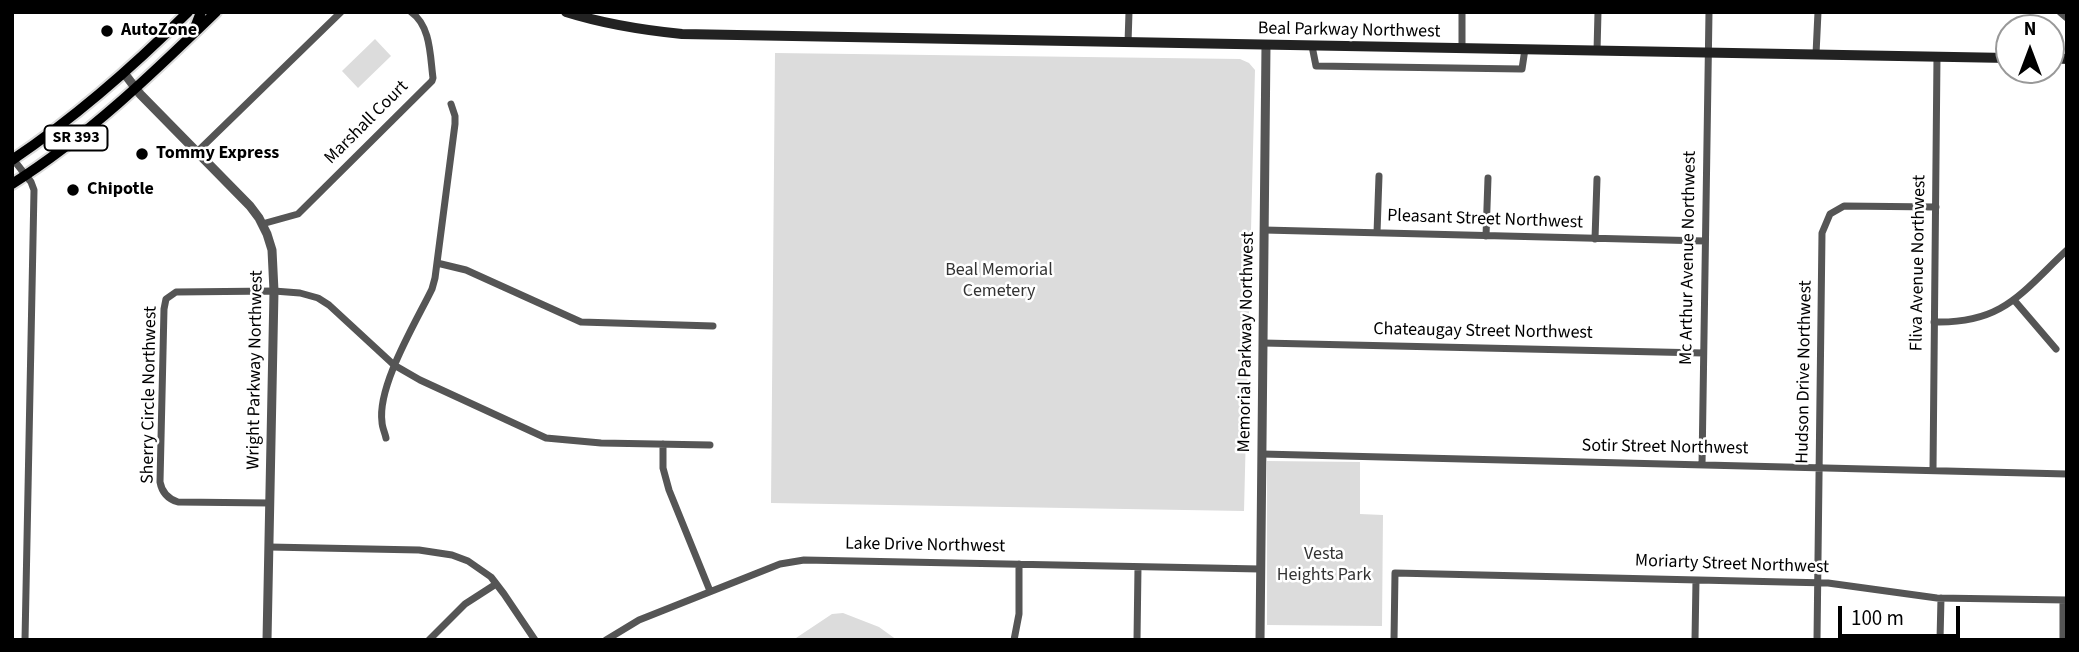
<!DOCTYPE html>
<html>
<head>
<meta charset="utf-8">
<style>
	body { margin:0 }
	#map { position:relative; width:2079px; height:652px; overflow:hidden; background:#fff; font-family:"Source Sans 3",sans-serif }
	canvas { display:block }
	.frame { position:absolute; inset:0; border:14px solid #000; pointer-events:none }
	.north { position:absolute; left:1995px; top:14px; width:70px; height:70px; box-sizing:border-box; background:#fff; border:2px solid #999; border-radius:50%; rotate:0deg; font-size:19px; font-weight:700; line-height:28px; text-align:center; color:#000 }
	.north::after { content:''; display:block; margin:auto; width:24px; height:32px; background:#000; clip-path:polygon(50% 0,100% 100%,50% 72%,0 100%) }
	.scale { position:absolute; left:1838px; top:606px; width:122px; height:32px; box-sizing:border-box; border:4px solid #000; border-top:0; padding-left:9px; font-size:21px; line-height:24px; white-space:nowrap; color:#000; -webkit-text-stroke:5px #fff; paint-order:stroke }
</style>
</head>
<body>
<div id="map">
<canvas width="2079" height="652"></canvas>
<div class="frame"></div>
<div class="north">N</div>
<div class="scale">100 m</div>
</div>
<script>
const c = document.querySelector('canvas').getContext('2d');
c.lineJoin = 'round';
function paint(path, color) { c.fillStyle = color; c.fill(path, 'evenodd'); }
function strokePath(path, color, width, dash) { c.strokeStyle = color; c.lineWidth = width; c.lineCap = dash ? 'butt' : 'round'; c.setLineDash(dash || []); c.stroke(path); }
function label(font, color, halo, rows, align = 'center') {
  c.font = font + ' "Source Sans 3",sans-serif'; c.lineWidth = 5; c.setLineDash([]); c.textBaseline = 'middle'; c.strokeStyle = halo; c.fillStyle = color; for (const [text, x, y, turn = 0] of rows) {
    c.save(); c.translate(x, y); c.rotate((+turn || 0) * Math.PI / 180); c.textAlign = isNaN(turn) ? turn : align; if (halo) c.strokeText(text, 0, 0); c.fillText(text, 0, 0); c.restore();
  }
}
const green = new Path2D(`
	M375 39 391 56 358 88 342 71Z
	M775 53 1240 59 1249 63 1255 70 1244 511 771 503Z
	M1267 461 1360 462V514L1383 515 1382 626 1267 625Z
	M843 613 879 627 897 640H793L832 614Z`);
const minor = new Path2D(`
	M2060 12 2067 18
	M1128 43 1129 12
	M1312 46 1316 66 1522 69 1525 49
	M1462 48V12
	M1597 51 1598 12
	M1816 54 1818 12
	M197 152 341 12
	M13 159 31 182 34 190 25 640
	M262 224 298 214 432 81 433 78C430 56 431 26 411 12
	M1264 230 1705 241
	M1377 233 1379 176
	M1486 236 1488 178
	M1595 239 1597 179
	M437 263 466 270 581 322 713 326
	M2014 300 2056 349
	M1934 322C2003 324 2021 293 2067 250
	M1263 343 1703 353
	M386 438C385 433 382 427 382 422 377 386 416 322 432 289L435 278 455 124V116L451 104
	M663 444V468L669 490 710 591
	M1262 454 2067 474
	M1702 465 1709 12
	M1933 470 1937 56
	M270 503 178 502C168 499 162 493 160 482L164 309 166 299 176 292 274 291 300 293 318 298 329 305 394 365 420 380 546 438 601 443 710 445
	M269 547 419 550 452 555 468 561 491 577 504 594 535 640
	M429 640 465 604 496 584
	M606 640 639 620 780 564 804 560 1260 569
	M1014 640 1019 614V564
	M1137 640 1138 567
	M1394 640 1395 573 1828 583 1937 598 2067 600
	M1695 640 1696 580
	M1817 640 1822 233 1830 214 1844 206 1936 207
	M1940 640 1941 598
	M2063 640V600`);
const tertiary = new Path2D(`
	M124 73 140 94 250 206 259 218 267 234 272 250 274 291 267 640
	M1260 640 1266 45`);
const secondary = new Path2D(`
	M566 12C604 24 642 30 682 34L2009 58
	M2051 58 2067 59`);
const primary = new Path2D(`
	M194 30 201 12
	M12 160C76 117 134 66 188 12
	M12 184C88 136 152 74 216 12`);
const markers = [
	[107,31,7,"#000"],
	[142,154,7,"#000"],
	[73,190,7,"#000"]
];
const shields = [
	[76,138,63]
];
const shieldNames = [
	["SR 393",76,138]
];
const poiNames = [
	["AutoZone",121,31],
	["Tommy Express",156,154],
	["Chipotle",87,190]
];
const streetNames = [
	["Beal Parkway Northwest",1349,31,1],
	["Marshall Court",367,123,-45],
	["Pleasant Street Northwest",1485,220,2],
	["Mc Arthur Avenue Northwest",1689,258,-89],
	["Fliva Avenue Northwest",1919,263,-89],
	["Chateaugay Street Northwest",1483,332,1],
	["Memorial Parkway Northwest",1247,342,-89],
	["Wright Parkway Northwest",256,370,-89],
	["Hudson Drive Northwest",1805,372,-89],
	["Sherry Circle Northwest",150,395,-89],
	["Sotir Street Northwest",1665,448,1],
	["Lake Drive Northwest",925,546,1],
	["Moriarty Street Northwest",1732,565,2]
];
const parkNames = [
	["Beal Memorial",999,271],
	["Cemetery",999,292],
	["Vesta",1324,555],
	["Heights Park",1324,576]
];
paint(green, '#dcdcdc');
strokePath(primary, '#dbdbdb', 14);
strokePath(minor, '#555', 7);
strokePath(tertiary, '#555', 9);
strokePath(secondary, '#222', 10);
strokePath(primary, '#000', 10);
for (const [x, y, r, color] of markers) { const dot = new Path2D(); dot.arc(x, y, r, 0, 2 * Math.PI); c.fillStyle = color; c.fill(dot); strokePath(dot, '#fff', 2.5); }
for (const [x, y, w] of shields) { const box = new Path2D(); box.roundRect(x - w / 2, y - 12.5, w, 25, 5); c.fillStyle = '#fff'; c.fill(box); strokePath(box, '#000', 2); }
label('bold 16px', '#000', null, shieldNames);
label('bold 18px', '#000', '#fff', poiNames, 'left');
label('18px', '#000', '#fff', streetNames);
label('18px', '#333', '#fff', parkNames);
</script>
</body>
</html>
